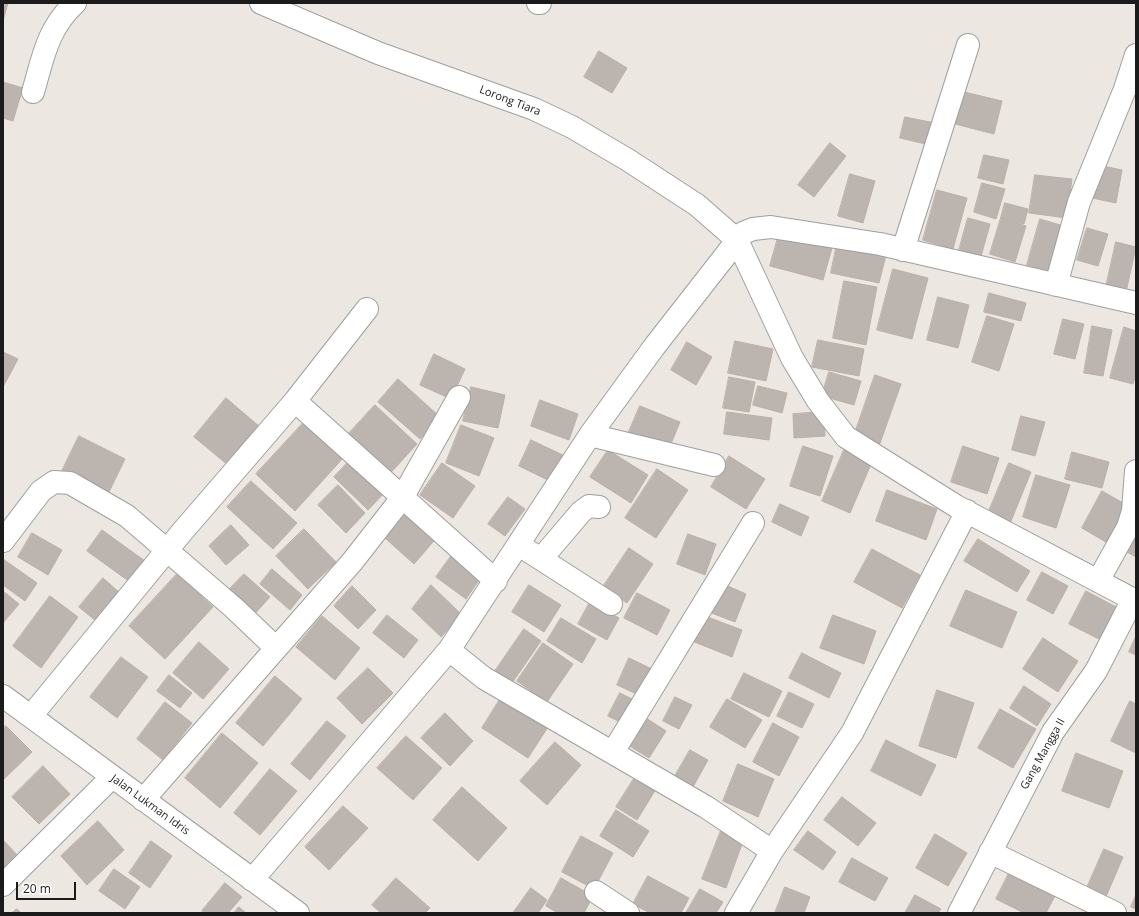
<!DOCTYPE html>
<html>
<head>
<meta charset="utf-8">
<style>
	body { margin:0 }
	#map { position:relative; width:1139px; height:916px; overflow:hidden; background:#ece8e1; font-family:"Open Sans",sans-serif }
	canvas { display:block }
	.frame { position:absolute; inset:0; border:4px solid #1b1b1b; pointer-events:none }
	.scale { position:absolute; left:16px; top:882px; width:60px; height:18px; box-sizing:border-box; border:2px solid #1b1b1b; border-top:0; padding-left:5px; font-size:12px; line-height:14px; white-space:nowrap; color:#1b1b1b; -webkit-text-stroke:3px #fff; paint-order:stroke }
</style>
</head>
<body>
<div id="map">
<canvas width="1139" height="916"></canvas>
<div class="frame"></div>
<div class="scale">20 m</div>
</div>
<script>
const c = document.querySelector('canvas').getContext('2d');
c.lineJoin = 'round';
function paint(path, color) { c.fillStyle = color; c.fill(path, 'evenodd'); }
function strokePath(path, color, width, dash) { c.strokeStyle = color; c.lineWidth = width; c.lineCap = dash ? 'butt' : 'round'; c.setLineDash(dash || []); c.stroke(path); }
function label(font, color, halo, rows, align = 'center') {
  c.font = font + ' "Open Sans",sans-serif'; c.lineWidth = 3; c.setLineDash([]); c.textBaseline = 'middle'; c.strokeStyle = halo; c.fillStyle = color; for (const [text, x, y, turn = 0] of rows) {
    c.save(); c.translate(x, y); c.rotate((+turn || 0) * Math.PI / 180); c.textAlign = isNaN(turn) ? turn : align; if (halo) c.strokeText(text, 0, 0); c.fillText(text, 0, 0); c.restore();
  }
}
const building = new Path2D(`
	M3 3H8L3 21Z
	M599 51 627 68 612 93 584 77Z
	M3 82 23 88 13 121 3 118Z
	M960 91 1002 101 994 134 951 123Z
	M905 117 935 123 930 145 900 138Z
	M830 143 846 156 814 197 798 185Z
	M984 155 1009 160 1003 184 978 178Z
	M1098 165 1122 170 1116 203 1092 198Z
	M850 174 875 181 863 223 838 216Z
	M1035 175 1072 179 1067 218 1029 213Z
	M982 183 1005 189 996 219 974 212Z
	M937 190 967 198 953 249 923 240Z
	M1005 203 1028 209 1024 224 1001 218Z
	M968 218 990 224 980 260 958 254Z
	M1001 218 1026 226 1015 262 990 254Z
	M1040 219 1067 227 1055 272 1027 265Z
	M1087 228 1108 234 1098 266 1077 260Z
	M779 234 832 248 823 280 770 266Z
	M1116 242 1136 247 1126 292 1106 287Z
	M837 244 886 255 879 283 831 273Z
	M893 269 928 278 912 339 877 330Z
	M844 281 877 287 866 345 833 338Z
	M989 293 1026 303 1021 321 984 312Z
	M938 297 969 305 958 348 927 340Z
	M987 316 1014 324 999 371 972 362Z
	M1063 319 1084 324 1075 359 1054 354Z
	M1092 326 1112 330 1103 376 1084 373Z
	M1124 327 1136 331V374L1133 384 1110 378Z
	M818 340 864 349 859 376 812 367Z
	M735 341 773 349 766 381 728 373Z
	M687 342 712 357 696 385 671 370Z
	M3 352 18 359 3 387Z
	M434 354 465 369 451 399 420 385Z
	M829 372 861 381 854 405 822 396Z
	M875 375 901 384 879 446 854 436Z
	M729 377 755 382 749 412 723 408Z
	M398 379 440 417 420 439 378 402Z
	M758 386 787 393 782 413 753 405Z
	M471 387 505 395 498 428 463 421Z
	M226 398 260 427 228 465 194 437Z
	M540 400 578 414 569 440 531 426Z
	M375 405 417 444 384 480 342 441Z
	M640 406 680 422 668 451 628 434Z
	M727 412 772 418 769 440 724 434Z
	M824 412 825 436 794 438 793 414Z
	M1021 416 1045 422 1035 456 1012 450Z
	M305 421 344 457 295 511 256 474Z
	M461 425 494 438 479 476 446 463Z
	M79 436 125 459 108 494 62 471Z
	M531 440 567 457 554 483 519 466Z
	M803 446 833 456 820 496 790 486Z
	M963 446 999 458 987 494 951 482Z
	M608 450 648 475 631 503 590 477Z
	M844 450 872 462 850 513 822 501Z
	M1072 452 1109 462 1102 488 1065 479Z
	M729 456 765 479 746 509 711 487Z
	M352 458 387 490 368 510 334 477Z
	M442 463 475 486 453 518 420 495Z
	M1009 463 1031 472 1009 526 987 516Z
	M657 469 688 490 656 538 625 518Z
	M1036 475 1070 485 1056 528 1023 517Z
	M251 481 297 523 273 549 227 507Z
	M338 485 365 513 346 533 318 505Z
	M887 490 937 509 926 540 876 521Z
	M1102 491 1132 508 1111 545 1082 528Z
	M508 497 525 509 505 536 488 524Z
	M780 504 809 517 801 536 772 522Z
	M410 509 439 535 414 564 385 538Z
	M231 525 249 545 226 565 209 546Z
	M304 529 336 562 308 589 276 556Z
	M1136 529V557L1125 551Z
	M102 530 145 561 130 582 87 551Z
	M32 533 62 550 48 575 18 557Z
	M688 534 716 544 705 575 677 564Z
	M978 539 1030 571 1017 592 964 561Z
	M629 548 653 564 627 603 603 587Z
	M872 549 920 575 902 608 854 582Z
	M454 552 484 573 466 599 436 577Z
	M3 559 37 583 25 601 3 585Z
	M272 569 302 595 290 610 260 584Z
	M1042 572 1068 586 1053 614 1027 600Z
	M177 574 213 607 165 659 129 626Z
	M244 574 270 597 251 618 225 594Z
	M103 578 120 593 96 621 79 607Z
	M721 583 746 594 735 622 709 612Z
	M431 585 461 614 441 637 412 609Z
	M529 585 561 605 544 632 512 612Z
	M352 586 376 610 358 629 334 606Z
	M966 590 1017 612 1002 648 950 626Z
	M3 591 19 604 3 623Z
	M1086 591 1118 608 1101 640 1069 624Z
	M637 593 670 610 657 635 624 618Z
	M50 596 78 617 41 668 13 646Z
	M590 602 619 618 607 640 578 624Z
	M387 615 418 640 404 658 373 633Z
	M702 615 742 630 732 657 692 641Z
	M833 615 876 631 864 664 820 648Z
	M322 616 360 648 335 680 296 647Z
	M561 618 596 639 582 663 547 641Z
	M524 629 541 641 510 686 493 674Z
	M1136 636V655L1129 652Z
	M1043 638 1078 661 1058 692 1023 669Z
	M199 642 229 669 203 699 173 673Z
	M543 643 573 664 547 702 517 681Z
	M802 653 841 673 829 698 789 678Z
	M121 657 148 677 117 718 90 697Z
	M629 658 656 671 643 697 617 685Z
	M368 668 393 693 362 724 337 698Z
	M744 673 782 691 769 717 731 699Z
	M169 675 192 693 180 708 157 691Z
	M275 676 302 699 263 746 236 723Z
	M1024 686 1051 704 1037 726 1010 708Z
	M937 690 974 703 956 758 919 746Z
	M789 692 814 704 802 728 777 716Z
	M620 693 638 702 626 725 608 716Z
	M502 696 548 727 528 758 482 728Z
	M675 697 692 705 679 729 663 721Z
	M727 699 762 720 745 748 710 727Z
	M1130 701 1136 704V753L1111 741Z
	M165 702 192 723 163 760 137 739Z
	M1000 709 1036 729 1013 768 978 748Z
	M445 713 473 741 450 766 421 738Z
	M646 718 666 731 649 758 628 745Z
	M327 721 346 736 310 780 291 764Z
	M773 723 799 737 779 776 753 762Z
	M6 726 32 752 3 780V728Z
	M222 733 258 763 220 808 185 778Z
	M406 736 442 768 413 800 377 768Z
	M886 740 936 765 921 796 871 771Z
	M555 742 581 765 547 805 520 781Z
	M690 750 708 760 693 787 675 776Z
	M1076 753 1123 771 1109 808 1062 791Z
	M738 764 774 779 758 817 723 801Z
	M43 766 70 794 39 824 12 797Z
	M270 769 297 791 260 835 234 813Z
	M635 777 656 789 637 820 616 807Z
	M462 787 507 828 478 861 433 820Z
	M842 797 876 823 858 846 824 820Z
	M343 806 368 828 329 870 305 847Z
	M616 810 649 831 633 857 600 836Z
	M98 821 124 850 87 885 61 856Z
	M722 828 745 836 726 888 702 879Z
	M808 831 836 852 823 870 794 850Z
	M935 834 967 853 948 886 916 868Z
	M581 836 613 853 594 889 562 872Z
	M3 840 19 857 3 872Z
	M151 841 172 856 150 888 129 873Z
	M1104 849 1123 857 1105 899 1086 890Z
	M852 858 888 878 875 901 839 882Z
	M114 869 140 887 125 909 99 891Z
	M1010 871 1056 894 1046 913H1024L996 899Z
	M648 876 689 898 681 913H650L633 904Z
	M396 878 430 908 425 913H381L372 905Z
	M561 878 593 896 584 913H558L546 906Z
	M225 883 242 897 228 913H204L202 911Z
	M785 887 810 897 804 913H775Z
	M531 888 547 900 538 913H513Z
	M700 889 723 902 716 913H686Z
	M915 895 941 909 938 913H905Z
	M1136 895V909L1131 907Z
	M239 907 246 913H234Z
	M17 909 21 913H12Z`);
const minor = new Path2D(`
	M261 3 378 53 534 109 572 127 628 160 697 205 737 240 792 358 818 401 846 437 956 506 1136 601
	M538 3H540
	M33 92C43 58 47 29 75 3
	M903 250 968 45
	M1056 285 1079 202 1125 89 1136 55
	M295 401 496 581
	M590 435 714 465
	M3 541 41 491 54 482 70 483 127 516 234 608 276 648
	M519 545 611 604
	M541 559 581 512 589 506 599 507
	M1098 581 1128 527 1133 511 1136 471
	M449 650 484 678 706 807 772 851
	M3 696 298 913
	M31 716 182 532 295 401 367 309
	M613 752 753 523
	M143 800 352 562 402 498 459 397
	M990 852 1115 913
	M252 880 449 650 590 435 654 347 743 233 753 229 771 227 880 244 1136 303
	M3 885 112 777
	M596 892 628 913
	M736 913 772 851 852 733 967 511
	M959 913 1053 732 1096 671 1133 599`);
const streetNames = [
	["Lorong Tiara",510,101,21],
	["Gang Mangga II",1043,754,-61],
	["Jalan Lukman Idris",150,805,36]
];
paint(building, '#bcb4ae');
strokePath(building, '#bcafa5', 1);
strokePath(minor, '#9f9f9f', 24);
strokePath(minor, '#fff', 22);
label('11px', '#1b1b1b', '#fff', streetNames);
</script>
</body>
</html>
